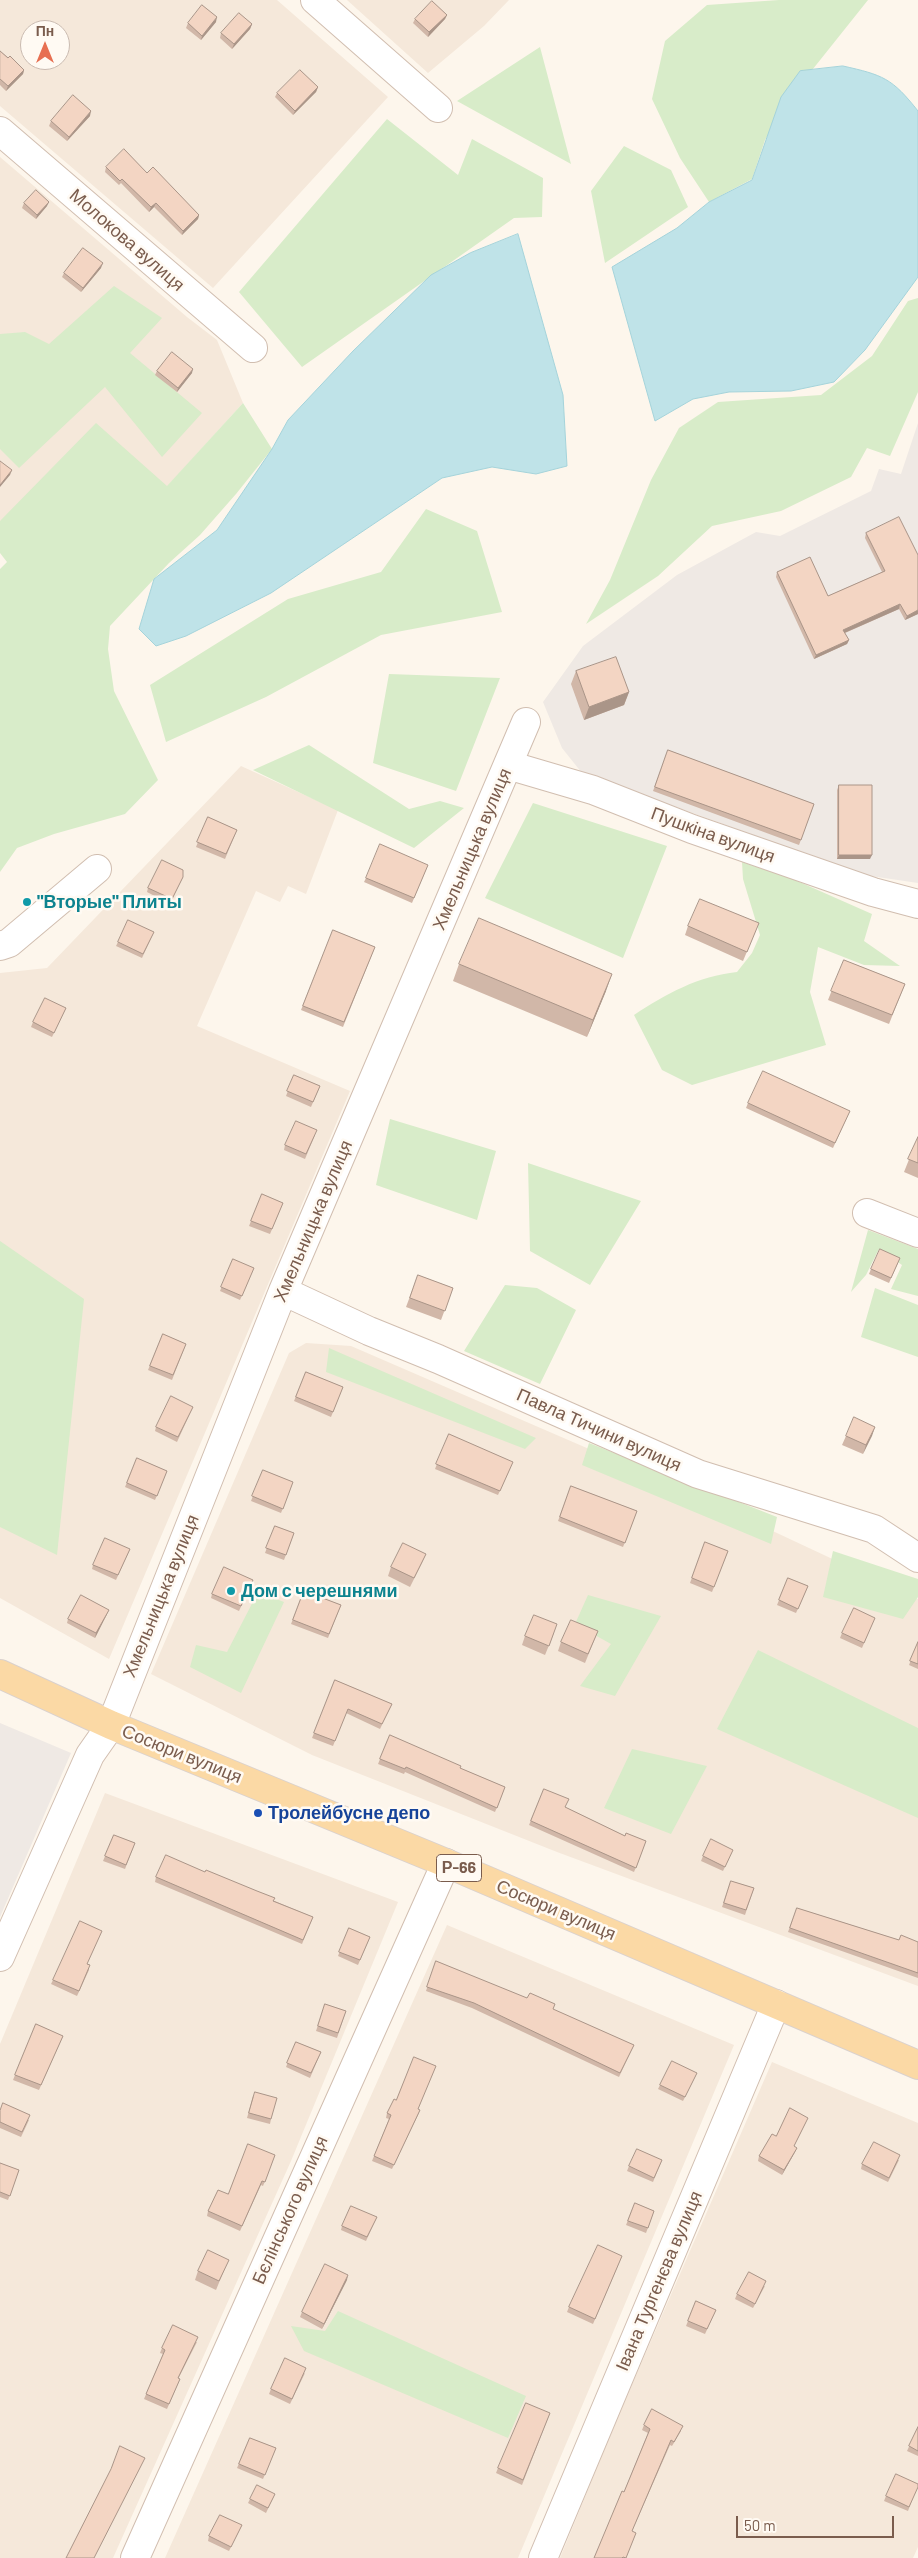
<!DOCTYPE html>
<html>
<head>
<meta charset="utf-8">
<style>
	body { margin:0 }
	#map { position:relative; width:918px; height:2558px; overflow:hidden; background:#fdf6ec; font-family:Barlow,sans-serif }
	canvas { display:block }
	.north { position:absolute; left:20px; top:20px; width:50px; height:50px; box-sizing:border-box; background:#fffaf3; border:1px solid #cabbb1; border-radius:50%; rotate:0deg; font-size:14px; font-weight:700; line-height:20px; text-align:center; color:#7a5c4d }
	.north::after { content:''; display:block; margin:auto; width:18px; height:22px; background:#e76f51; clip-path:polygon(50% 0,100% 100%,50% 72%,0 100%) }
	.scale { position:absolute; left:736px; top:2516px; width:158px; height:22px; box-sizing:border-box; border:2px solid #7a5c4d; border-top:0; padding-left:6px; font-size:15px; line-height:18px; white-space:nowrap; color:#7a5c4d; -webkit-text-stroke:4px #fffaf3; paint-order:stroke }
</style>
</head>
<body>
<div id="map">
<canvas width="918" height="2558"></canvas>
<div class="north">Пн</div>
<div class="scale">50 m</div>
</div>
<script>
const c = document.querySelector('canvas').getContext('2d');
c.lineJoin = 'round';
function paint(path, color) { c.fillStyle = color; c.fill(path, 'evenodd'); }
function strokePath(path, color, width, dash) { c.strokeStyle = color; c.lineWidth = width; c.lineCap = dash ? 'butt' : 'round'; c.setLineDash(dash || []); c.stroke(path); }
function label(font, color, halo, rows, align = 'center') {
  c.font = font + ' Barlow,sans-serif'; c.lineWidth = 5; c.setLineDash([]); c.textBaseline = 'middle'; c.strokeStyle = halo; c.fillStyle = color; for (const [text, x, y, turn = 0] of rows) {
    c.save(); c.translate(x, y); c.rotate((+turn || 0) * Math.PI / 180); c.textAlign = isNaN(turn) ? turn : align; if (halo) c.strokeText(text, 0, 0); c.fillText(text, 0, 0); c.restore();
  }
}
const residential = new Path2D(`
	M0 0H277L388 97 213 288 0 106ZM30 30H60V60H30Z
	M347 0H509L484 26 428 73Z
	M0 157 187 317 217 340 243 403 167 487 0 521Z
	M241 766 338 810 306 894 288 886 280 902 256 891 197 1026 350 1091 109 1659 0 1598V973L47 968Z
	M306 1343 351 1346 700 1497 918 1599V1986L557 1852 312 1755 151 1674 289 1353Z
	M105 1793 398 1902 291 2161 113 2558H0V2044Z
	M447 1925 734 2045 518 2558H165Z
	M772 2062 918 2123V2547L913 2558H560L614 2426Z`);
const industrial = new Path2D(`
	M918 423V883L864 875 582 773 562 748 543 702 583 646 677 575 756 532 780 536 871 491 879 469 901 474Z
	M0 1723 71 1753 0 1917Z`);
const green = new Path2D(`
	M779 0H868L793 94 765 140 752 179 709 202 680 158 652 99 665 41 707 5Z
	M540 47 571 164 457 101Z
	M387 119 458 175 472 139 543 178 542 217 514 218 302 367 239 292Z
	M624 146 671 170 688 207 605 263 591 191Z
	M114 286 162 318 130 353 202 413 162 457 105 387 19 468 0 449V334L25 332 49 344Z
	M918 298V392L890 456 867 448 851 477 781 511 712 526 658 576 586 624 610 580 651 480 679 428 718 402 821 395 872 356 908 301Z
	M243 403 272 449 236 494 200 535 169 563 110 626 108 649 114 691 158 780 125 814 54 834 17 848 0 872V569L7 562 0 553V521L96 423 167 486Z
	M426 509 477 531 502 612 381 635 266 697 166 742 150 685 288 599 381 572Z
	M389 674 500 678 456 791 373 763Z
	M309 745 409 809 440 801 464 808 414 848 253 770Z
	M533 803 667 846 623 958 485 898Z
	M742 862 795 880 872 914 864 941 900 966 864 965 818 947 810 992 826 1045 692 1085 662 1070 634 1015C666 994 698 976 737 972L752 953 760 935 743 879Z
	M390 1119 496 1151 477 1220 376 1185Z
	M528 1163 641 1201 590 1285 530 1251Z
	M868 1230 918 1249V1296L891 1289 902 1265 879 1249 866 1275 851 1292Z
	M0 1241 84 1299 57 1555 0 1527Z
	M505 1285 537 1288 576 1310 540 1384 464 1351Z
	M875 1288 918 1305V1357L861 1337Z
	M329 1348 536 1438 525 1449 326 1372Z
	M589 1443 777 1517 771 1544 582 1465Z
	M833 1551 918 1579V1597L903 1619 823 1597Z
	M258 1592 284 1602 241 1693 190 1667 196 1645 227 1652Z
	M588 1595 661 1616 615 1696 580 1686 611 1644 575 1624Z
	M758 1650 918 1728V1818L717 1729Z
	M632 1749 707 1766 671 1834 604 1808Z
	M338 2311 526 2396 508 2438 304 2351 291 2326 325 2331Z`);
const water = new Path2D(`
	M843 66C883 75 892 78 918 111V277L865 350 834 382 791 391 729 392 693 399 655 421 612 267 677 228 709 202 752 180 781 97 800 71Z
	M518 234 563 395 567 466 536 474 492 467 442 478 271 593 186 636 156 646 139 629 154 579 217 530 272 449 288 420 353 351 431 275 470 253Z`);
const minor = new Path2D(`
	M315 0 438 108
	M0 131 253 348
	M508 765 593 790 692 829 873 892 918 904
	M0 946 9 943 97 869
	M867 1213 918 1233
	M283 1291 369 1331 438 1359 698 1474 874 1529 918 1558
	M0 1957 90 1755 111 1725 283 1291 526 722
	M135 2558 446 1863
	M543 2558 776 2004`);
const major = new Path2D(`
	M0 1674 111 1725 446 1863 918 2065`);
const wall = new Path2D(`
	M447 15 445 19 428 37 413 23 415 19Z
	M216 22 201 40 186 28 188 23Z
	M252 24 250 29 232 49 220 38 221 33Z
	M0 51 24 70 23 74 6 91 0 85Z
	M318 87 316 92 293 115 275 97 277 93Z
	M90 116 67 141 49 126 51 121Z
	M106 167 147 173 199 215 198 219 182 235 154 207 149 212 121 183 119 185 105 172Z
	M24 203 47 206 36 219 22 208Z
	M101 268 81 292 62 277 64 273Z
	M157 371 192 373 177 392 155 375Z
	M866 533 918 614 905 620 899 609 845 633 849 640 847 644 814 659 776 577 777 572 828 596 882 572 865 538Z
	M576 671 629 692 624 705 584 720 571 684Z
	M668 750 814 804 799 845 653 791Z
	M839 785 870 859H837V790Z
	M208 817 237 830 225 859 196 847Z
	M428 865 412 903 364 882 366 878Z
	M183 877 170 904 147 892 148 888Z
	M759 923 743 961 685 935 688 926Z
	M333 930 375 947 343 1027 301 1010Z
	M154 932 142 958 116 946 118 942Z
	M844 960 905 984 889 1024 828 1000Z
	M459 964 606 991 587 1037 453 981Z
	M66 1008 52 1037 31 1027 33 1022Z
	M294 1075 320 1086 311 1107 286 1096Z
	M748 1103 850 1111 833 1148 746 1108Z
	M315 1135 305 1159 284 1150 285 1145Z
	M918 1137V1178L904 1172Z
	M262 1194 283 1203 270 1234 249 1226Z
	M233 1259 252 1272 240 1300 220 1291Z
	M898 1263 889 1283 869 1274 871 1269Z
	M418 1275 453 1288 441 1320 406 1307Z
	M163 1334 186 1344 172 1380 148 1370Z
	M306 1372 343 1387 331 1417 294 1401Z
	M193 1407 177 1442 155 1431 156 1427Z
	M875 1427 863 1454 842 1445 846 1436Z
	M449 1434 511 1466 498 1495 435 1469Z
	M137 1458 167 1471 155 1500 125 1487Z
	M263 1470 293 1482 281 1513 251 1501Z
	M571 1486 637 1511 623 1547 558 1521Z
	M275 1526 294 1533 284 1560 265 1553Z
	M705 1542 728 1551 712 1592 690 1583Z
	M130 1549 116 1580 92 1569 93 1565Z
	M426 1554 422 1563 410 1587 388 1576 391 1567Z
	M788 1578 808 1586 796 1613 777 1605Z
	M253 1580 239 1611 211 1598 212 1594Z
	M304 1591 341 1605 328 1638 291 1624Z
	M107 1614 95 1638 67 1623 68 1619Z
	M873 1622 862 1648 840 1638 842 1633Z
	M598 1631 585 1663 558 1651 561 1642Z
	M554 1633 545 1655 522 1645 525 1636Z
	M918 1642V1669L909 1665Z
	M335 1680 392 1704 380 1729 346 1713 333 1746 312 1738Z
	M390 1735 460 1768 505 1787 495 1812 405 1772 404 1774 378 1764Z
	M544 1789 565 1807 625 1836 646 1841 634 1872 529 1825Z
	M114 1835 135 1843 125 1869 103 1861Z
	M731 1854 723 1871 701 1861 703 1856Z
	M205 1872 313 1917 302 1944 155 1882 156 1877Z
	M731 1881 754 1888 745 1915 722 1907Z
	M797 1908 899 1940 918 1942V1978L788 1932Z
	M349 1928 370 1937 358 1965 338 1956Z
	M436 1961 634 2045 619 2077 472 2008 426 1991Z
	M88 1964 89 1970 77 1996 51 1984 53 1980Z
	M325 2004 346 2011 337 2038 316 2031Z
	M36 2024 63 2036 39 2090 13 2080Z
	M296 2042 321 2052 310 2078 286 2067Z
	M697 2073 683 2101 658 2089 660 2085Z
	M253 2096 271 2119 270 2124 247 2118Z
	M418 2110H420L418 2115 392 2169 372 2161 389 2119 386 2118 387 2113Z
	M0 2111 29 2120 21 2137 0 2128Z
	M806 2122 794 2146 795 2152 782 2175 758 2161 759 2156 776 2136Z
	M275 2155 263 2186 261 2185 240 2231 207 2216 208 2211 228 2194Z
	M662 2160 653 2182 627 2171 629 2166Z
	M899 2160 888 2182 861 2169 862 2164Z
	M0 2163 19 2170 8 2200 0 2197Z
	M635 2203 654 2211 646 2233 626 2225Z
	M377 2217 366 2241 341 2230 342 2226Z
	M622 2256 593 2324 567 2312 569 2307Z
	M225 2268 216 2290 195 2280 198 2271Z
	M347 2280 322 2329 300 2317 302 2312Z
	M765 2286 753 2308 735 2299 737 2294Z
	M696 2301 716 2310 705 2334 686 2326Z
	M197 2342 178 2379H180L167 2409 144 2399 163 2354 160 2353 162 2348Z
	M305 2373 290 2404 269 2394 271 2389Z
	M550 2413 522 2485 496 2473 498 2468Z
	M644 2425 681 2431 672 2446 670 2445 632 2531 626 2558H594L624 2492 648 2433 642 2430Z
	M918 2427V2456L907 2451Z
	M250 2438 276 2448 263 2479 237 2468Z
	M918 2484 908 2511 884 2501 886 2496Z
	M275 2494 266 2513 248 2503 250 2499Z
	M242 2525 229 2551 208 2541 209 2536Z`);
const shadedWall = new Path2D(`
	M447 15 445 19 428 37 429 32Z
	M217 17 216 22 201 40 202 36Z
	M252 24 250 29 232 49 234 44Z
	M24 70 23 74 6 91 8 86Z
	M318 87 316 92 293 115 295 111Z
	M91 111 90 116 67 141 69 137Z
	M49 202 47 206 36 219 37 215Z
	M156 203 154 207 149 212 151 207Z
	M199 215 198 219 182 235 183 231Z
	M103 263 101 268 81 292 83 288Z
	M193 369 192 373 177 392 178 388Z
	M12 470 10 475 0 487V485Z
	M900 604 899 609 842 634 843 630Z
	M918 610V614L905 620 907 616Z
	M849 640 847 644 814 659 816 655Z
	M629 692 624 705 584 720 589 707Z
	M839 855H872L870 859H837Z
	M612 974 606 991 587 1037 593 1020Z
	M875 1427 872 1436 863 1454 866 1445Z
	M109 1610 95 1638 96 1633Z
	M797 2148 795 2152 782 2175 784 2170Z
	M348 2275 347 2280 322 2329 324 2324Z`);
const building = new Path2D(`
	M432 1 447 15 429 32 415 19Z
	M202 5 217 17 202 36 188 23Z
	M239 13 252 24 234 44 221 33Z
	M0 51 8 58 10 56 24 70 8 86 0 79Z
	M300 70 318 87 295 111 277 93Z
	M73 95 91 111 69 137 51 121Z
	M124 149 147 173 153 167 199 215 183 231 156 203 151 207 122 179 120 181 106 167Z
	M36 190 49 202 37 215 24 203Z
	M83 248 103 263 83 288 64 273Z
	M172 352 193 369 178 388 157 371Z
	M0 461 12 470 0 485Z
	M899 517 918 555V610L907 616 900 604 843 630 849 640 816 655 777 572 810 557 828 596 885 571 866 533Z
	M616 657 629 692 589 707 576 671Z
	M668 750 814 804 801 840 655 787Z
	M839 785H872V855H839Z
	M208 817 237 830 226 854 197 842Z
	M380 844 428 865 414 898 366 878Z
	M162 860 183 870V877L172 899 148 888Z
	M700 899 759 923 747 952 688 926Z
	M479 918 612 974 593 1020 459 964Z
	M128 920 154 932 143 954 118 942Z
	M333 930 375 947 344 1022 303 1006Z
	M844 960 905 984 892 1015 831 991Z
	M45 998 66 1008 54 1033 33 1022Z
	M763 1071 850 1111 835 1143 748 1103Z
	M294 1075 320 1086 313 1102 287 1091Z
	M296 1121 317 1130 306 1154 285 1145Z
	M918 1137V1163L908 1159Z
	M262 1194 283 1203 272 1229 251 1221Z
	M880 1249 900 1258 891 1278 871 1269Z
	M233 1259 254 1268 242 1296 221 1287Z
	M418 1275 453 1288 445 1311 410 1298Z
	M163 1334 186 1344 173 1375 150 1366Z
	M306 1372 343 1387 333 1412 296 1397Z
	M171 1396 193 1407 178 1437 156 1427Z
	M854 1417 875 1427 866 1445 846 1436Z
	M449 1434 513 1462 500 1491 436 1464Z
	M137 1458 167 1471 157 1496 127 1483Z
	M263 1470 293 1482 283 1509 252 1496Z
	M571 1486 637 1511 625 1543 560 1517Z
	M275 1526 294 1533 286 1555 266 1548Z
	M105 1538 130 1549 118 1575 93 1565Z
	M705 1542 728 1551 714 1587 692 1578Z
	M403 1543 426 1554 414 1578 391 1567Z
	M224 1567 253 1580 241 1606 212 1594Z
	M788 1578 808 1586 798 1609 779 1600Z
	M304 1591 341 1605 329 1634 293 1620Z
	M81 1595 109 1610 96 1633 68 1619Z
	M854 1608 875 1618 864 1643 842 1633Z
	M534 1615 557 1624 549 1646 525 1636Z
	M571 1620 598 1631 588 1654 561 1642Z
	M918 1642V1664L910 1661Z
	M335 1680 392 1704 382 1724 348 1709 335 1741 314 1733Z
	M390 1735 461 1766 460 1768 505 1787 497 1808 406 1767 405 1769 380 1759Z
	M544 1789 569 1799 565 1807 625 1836 626 1833 646 1841 636 1868 531 1821Z
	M114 1835 135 1843 126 1865 105 1856Z
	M711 1839 733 1850 725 1867 703 1856Z
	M166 1855 205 1872 206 1870 257 1891 275 1898 273 1901 313 1917 303 1940 156 1877Z
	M731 1881 754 1888 746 1910 724 1903Z
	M797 1908 899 1940 901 1935 918 1942V1973L790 1928Z
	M80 1921 102 1931 87 1964 90 1965 79 1991 53 1980Z
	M349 1928 370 1937 360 1960 339 1952Z
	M436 1961 527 1998 530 1993 555 2004 553 2009 634 2045 620 2073 474 2003 427 1987Z
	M325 2004 346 2011 338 2033 318 2026Z
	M36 2024 63 2036 41 2085 15 2075Z
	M296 2042 321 2052 311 2073 287 2063Z
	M414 2057 436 2066 418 2109 420 2110 394 2165 374 2156 391 2115 387 2113 394 2099 396 2100Z
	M672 2061 697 2073 685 2097 660 2085Z
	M255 2092 277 2098 271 2119 249 2113Z
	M3 2103 30 2115 22 2132 0 2122V2111Z
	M790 2108 808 2118 794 2146 797 2148 784 2170 759 2156 772 2134 776 2136Z
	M874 2142 900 2155 889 2178 862 2164Z
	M248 2144 275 2155 265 2182 262 2181 242 2226 208 2211 218 2190 228 2194Z
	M637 2149 662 2160 654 2178 629 2166Z
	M0 2163 19 2170 10 2196 0 2192Z
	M635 2203 654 2211 648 2228 628 2221Z
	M351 2206 377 2217 367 2237 342 2226Z
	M598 2245 622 2256 595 2319 569 2307Z
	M208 2250 229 2260 219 2281 198 2271Z
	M325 2264 348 2275 324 2324 302 2312Z
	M749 2272 766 2281 755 2304 737 2294Z
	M696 2301 716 2310 707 2329 688 2321Z
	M173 2325 198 2337 178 2378 180 2379 169 2404 146 2394 165 2350 162 2348Z
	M285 2358 306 2368 292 2399 271 2389Z
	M526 2403 550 2413 523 2480 498 2468Z
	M652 2409 683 2426 674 2442 671 2440 632 2531 636 2533 626 2558 623 2557 622 2558H594L622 2491 624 2492 650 2429 644 2425Z
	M918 2427V2451L909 2446Z
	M250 2438 276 2448 265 2475 239 2464Z
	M120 2446 145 2458 94 2558H66L111 2469Z
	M896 2474 918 2484V2487L909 2507 886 2496Z
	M257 2485 275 2494 268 2508 250 2499Z
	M220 2515 242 2525 231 2547 209 2536Z`);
const markers = [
	[27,902,5,"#0f9aa8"],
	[231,1591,5,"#0f9aa8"],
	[258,1813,5,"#1a4fb4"]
];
const shields = [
	[459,1868,45]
];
const shieldNames = [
	["Р-66",459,1868]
];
const streetNames = [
	["Молокова вулиця",127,240,41],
	["Пушкіна вулиця",713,835,20],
	["Хмельницька вулиця",472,849,-67],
	["Хмельницька вулиця",313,1221,-67],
	["Павла Тичини вулиця",599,1430,24],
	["Хмельницька вулиця",161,1596,-68],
	["Сосюри вулиця",182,1754,22],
	["Сосюри вулиця",556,1910,23],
	["Бєлінського вулиця",290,2210,-66],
	["Івана Тургенєва вулиця",659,2281,-67]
];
const cultureNames = [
	["\"Вторые\" Плиты",37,902],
	["Дом с черешнями",241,1591]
];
const transitNames = [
	["Тролейбусне депо",268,1813]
];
paint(residential, '#f5e8da');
paint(industrial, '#efe9e4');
paint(green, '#d8ecc9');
paint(water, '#bfe3e8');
strokePath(water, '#a5d3da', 1);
strokePath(minor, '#d1beb0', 30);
strokePath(major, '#dad1cd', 30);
strokePath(minor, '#fff', 28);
strokePath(major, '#fbd9a5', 28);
paint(wall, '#d1b7a8');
paint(shadedWall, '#aa9588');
paint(building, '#f3d5c3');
strokePath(building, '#aa9588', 1);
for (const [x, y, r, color] of markers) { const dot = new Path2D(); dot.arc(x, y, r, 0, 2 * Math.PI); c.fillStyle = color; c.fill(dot); strokePath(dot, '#fffaf3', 2); }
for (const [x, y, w] of shields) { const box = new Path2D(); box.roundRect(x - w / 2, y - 13.5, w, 27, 4); c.fillStyle = '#fffaf3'; c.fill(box); strokePath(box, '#7a5c4d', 1); }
label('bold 16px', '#7a5c4d', null, shieldNames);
label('18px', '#7a5c4d', '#fffaf3', streetNames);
label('bold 18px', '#0d838f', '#fffaf3', cultureNames, 'left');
label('bold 18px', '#164399', '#fffaf3', transitNames, 'left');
</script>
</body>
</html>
